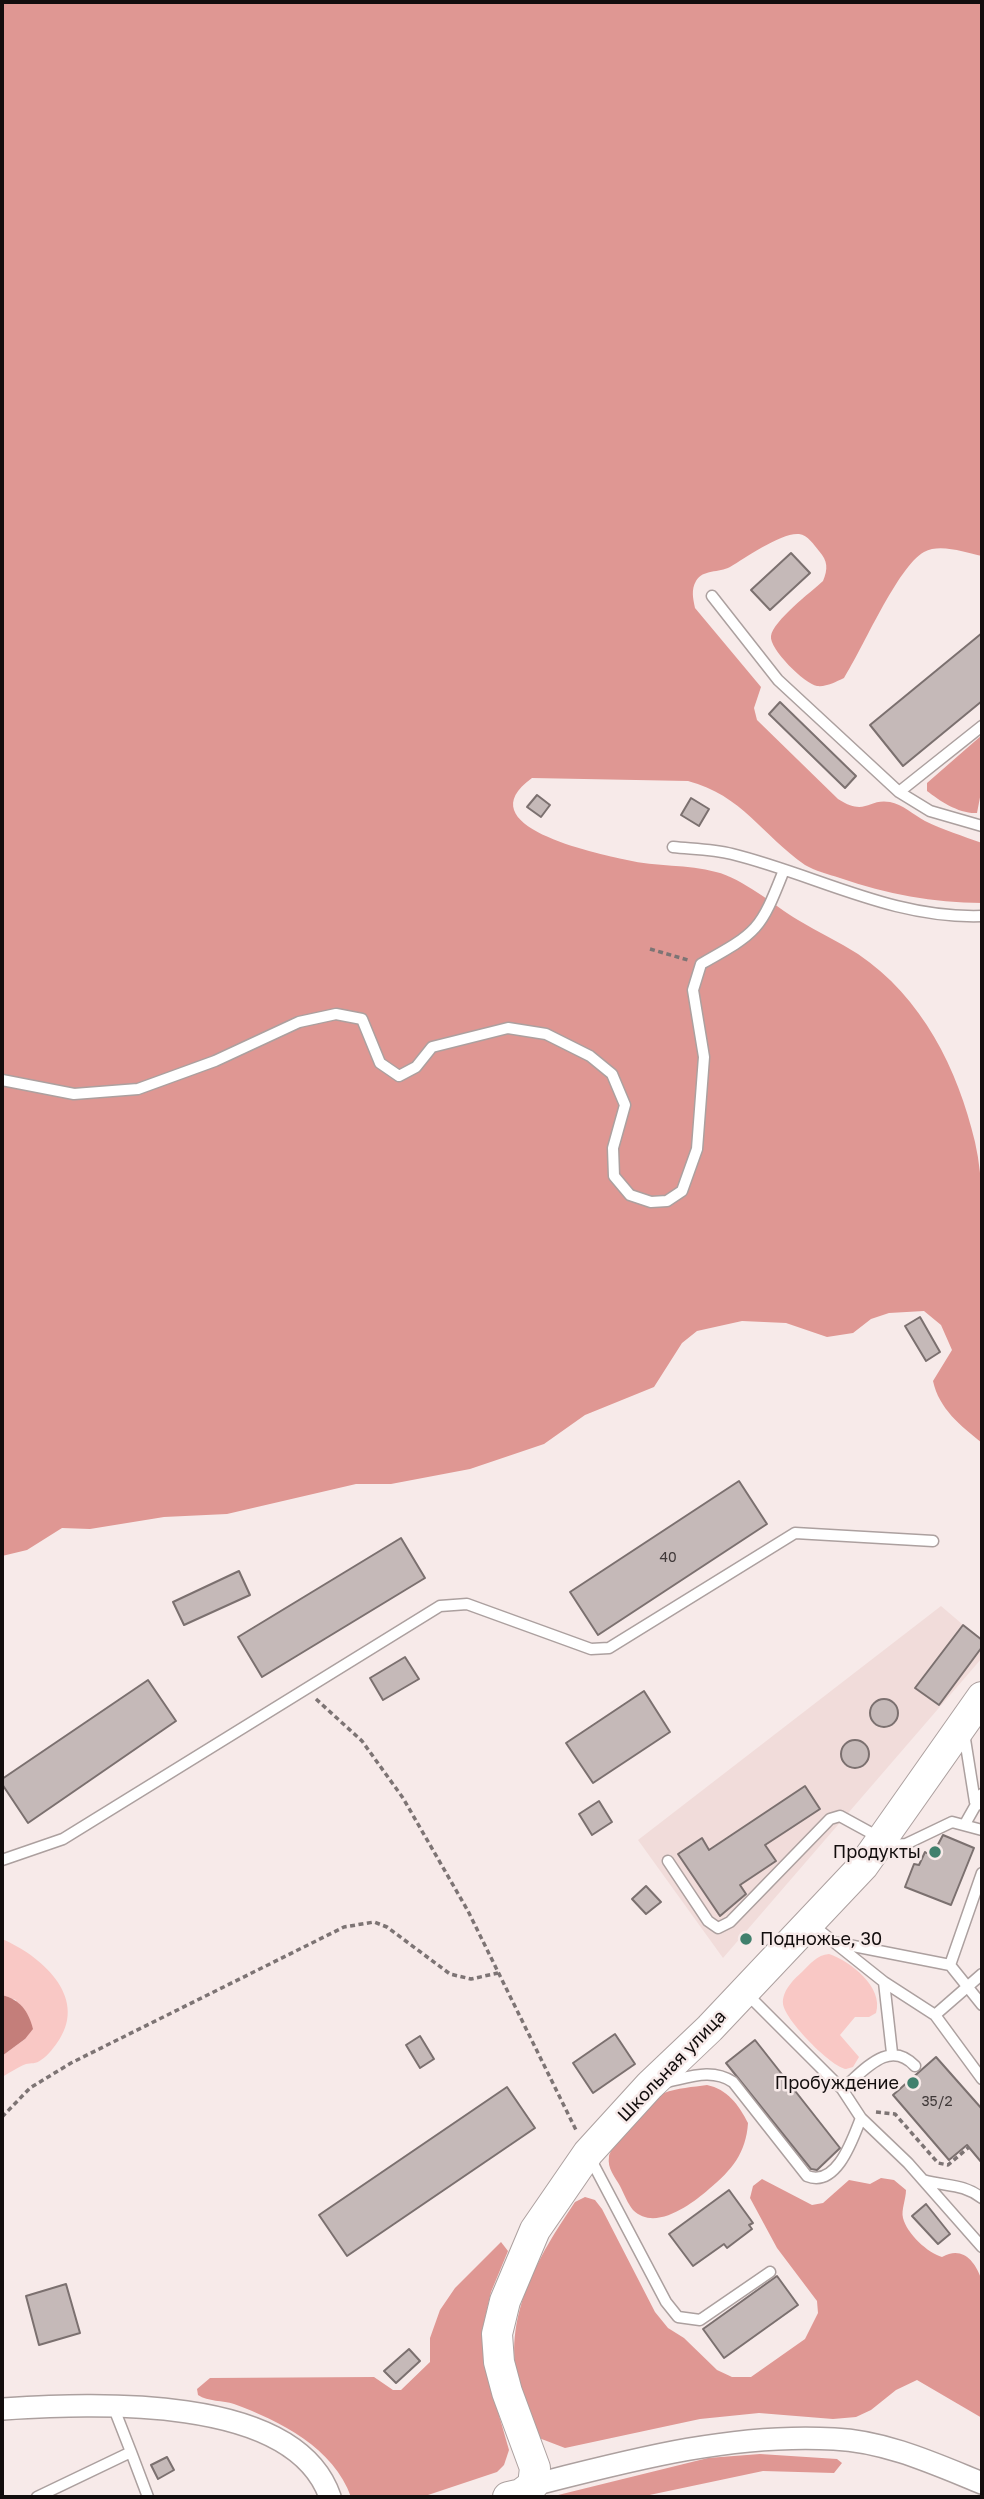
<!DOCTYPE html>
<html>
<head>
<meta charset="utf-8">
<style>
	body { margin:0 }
	#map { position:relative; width:984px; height:2499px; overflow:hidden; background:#f7eae9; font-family:"Golos Text",sans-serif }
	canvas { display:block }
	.frame { position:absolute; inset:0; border:4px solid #120d0d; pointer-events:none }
</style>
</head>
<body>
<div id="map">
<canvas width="984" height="2499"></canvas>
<div class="frame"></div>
</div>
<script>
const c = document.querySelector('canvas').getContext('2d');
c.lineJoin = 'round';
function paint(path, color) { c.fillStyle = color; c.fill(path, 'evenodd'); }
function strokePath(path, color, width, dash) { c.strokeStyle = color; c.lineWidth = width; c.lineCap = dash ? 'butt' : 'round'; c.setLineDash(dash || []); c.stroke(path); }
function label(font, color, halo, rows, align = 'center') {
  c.font = font + ' "Golos Text",sans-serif'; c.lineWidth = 5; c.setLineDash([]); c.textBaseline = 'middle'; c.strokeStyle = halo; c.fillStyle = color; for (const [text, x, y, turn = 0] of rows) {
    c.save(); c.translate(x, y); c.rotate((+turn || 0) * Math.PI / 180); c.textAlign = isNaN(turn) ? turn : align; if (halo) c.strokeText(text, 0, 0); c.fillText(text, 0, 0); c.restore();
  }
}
const built = new Path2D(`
	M941 1606 982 1641V1658L723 1958 638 1840Z`);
const green = new Path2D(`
	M2 1939C40 1955 88 1996 59 2040 54 2047 49 2055 41 2060 36 2064 31 2063 26 2064 18 2067 9 2073 2 2077V2056L25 2039 16 2000 2 1995Z
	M829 1954C850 1961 884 1987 876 2013L869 2017H855L840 2035 859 2057 853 2067 846 2069C831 2067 785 2020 783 2004 782 1991 793 1980 802 1972 810 1964 817 1955 829 1954Z`);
const forest = new Path2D(`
	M2 2H982V556C965 553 941 543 924 552 898 566 862 650 844 678 835 682 827 687 817 686 805 684 769 649 771 636 773 621 811 592 823 581 828 569 828 561 819 551 814 545 808 535 799 534 782 532 745 558 730 567 719 573 703 569 696 581 691 590 693 598 695 608L761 687 754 708 757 720 838 799C866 817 868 798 890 802 902 804 914 815 925 821 943 830 963 836 982 843V903C933 903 887 894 840 878 828 874 815 871 805 865 762 835 742 795 688 781L532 778C465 826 595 853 627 860 656 867 688 864 716 872 742 878 775 906 798 920 818 932 839 942 858 954 922 997 958 1069 975 1142 984 1181 982 1223 982 1263 982 1323 982 1383 982 1443 961 1426 939 1409 933 1381L952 1350 941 1325 924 1311 889 1313 871 1319 853 1333 827 1337 786 1323 742 1321 697 1331 682 1343 654 1387 585 1415 544 1444 470 1469 391 1484H356L227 1514 164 1517 90 1529 62 1528 27 1550 2 1556Z
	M982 735V787L977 813C959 814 940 801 927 791V783Z
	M707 2085C727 2089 739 2105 748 2123 746 2153 732 2170 709 2189 692 2204 655 2232 633 2210 628 2204 624 2194 620 2186 615 2177 607 2168 609 2157 610 2145 653 2099 664 2093 677 2088 693 2087 707 2085Z
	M881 2178 894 2180 906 2190C906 2199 901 2210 903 2218 907 2234 928 2253 942 2257 962 2246 974 2260 981 2278L982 2418 917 2380 896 2390 871 2410 856 2417 833 2419 759 2413 700 2419 565 2448 539 2438C533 2421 524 2404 519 2387 501 2318 538 2257 575 2202L585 2197 595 2200 602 2209 655 2312 668 2328 684 2338 717 2370 732 2377H751L805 2339 818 2313 817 2301 777 2248 750 2198 753 2186 762 2179 812 2205 823 2203 849 2180 870 2184Z
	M501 2242 508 2251 491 2292 482 2331 484 2363 509 2450 504 2465 497 2472 422 2497H351C334 2448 280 2421 234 2404 223 2400 208 2402 198 2395L197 2389 210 2378 374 2377 393 2390H401L430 2362V2338L440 2310 455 2288Z
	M760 2454 837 2459 842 2463 834 2473 763 2471 640 2497H550L708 2458Z`);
const water = new Path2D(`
	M2 1995C20 2000 28 2010 33 2029L25 2039 2 2056Z`);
const building = new Path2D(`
	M791 553 810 573 770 610 751 590Z
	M982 633V701L903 766 870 725Z
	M780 702 856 776 845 788 769 714Z
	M537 795 550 805 541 817 527 807Z
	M691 798 709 809 699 826 681 815Z
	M920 1317 940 1352 926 1361 905 1326Z
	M739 1481 767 1524 598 1635 570 1592Z
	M401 1538 425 1578 262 1677 238 1637Z
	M239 1571 250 1595 184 1625 173 1602Z
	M963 1625 982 1640V1647L939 1705 915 1688Z
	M405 1657 419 1679 383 1700 370 1678Z
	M148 1680 176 1721 28 1823 2 1784V1779Z
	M644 1691 670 1732 593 1783 566 1743Z
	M870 1713a14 14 0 1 1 28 0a14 14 0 1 1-28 0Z
	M841 1754a14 14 0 1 1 28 0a14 14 0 1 1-28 0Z
	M805 1786 820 1809 765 1845 776 1861 740 1885 746 1894 720 1916 678 1854 702 1838 709 1850Z
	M599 1801 612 1822 592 1835 579 1814Z
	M943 1835 974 1848 951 1905 905 1887 914 1864 919 1865 925 1852 932 1856Z
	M646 1886 661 1902 646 1914 632 1899Z
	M615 2034 635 2064 593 2093 573 2063Z
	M420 2036 434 2059 420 2068 406 2045Z
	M755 2040 840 2148 817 2170 811 2169 726 2063Z
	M936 2057 982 2109V2163L967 2145 949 2160 893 2095Z
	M507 2087 535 2128 347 2256 319 2215Z
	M729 2190 753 2223 749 2225 752 2229 727 2248 724 2244 693 2266 669 2234Z
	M926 2204 950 2234 938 2244 912 2216Z
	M777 2276 798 2305 724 2358 703 2329Z
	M66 2284 80 2333 39 2345 26 2296Z
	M409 2349 420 2361 396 2383 384 2371Z
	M167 2457 174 2470 158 2479 151 2465Z`);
const path = new Path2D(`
	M650 949 688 960
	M316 1699 362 1741 403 1798 468 1911 576 2130
	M876 2112 895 2114 938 2163 948 2165 969 2147
	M2 2117 30 2088 71 2063 344 1927 374 1922 387 1927 450 1974 471 1979 498 1973`);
const lane = new Path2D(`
	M712 596 778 680 899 792 930 811 982 826
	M899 792 982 726
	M673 847C692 849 713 849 732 854 817 875 892 919 982 916
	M2 1080 74 1094 138 1089 215 1061 299 1022 336 1014 362 1019 380 1063 399 1076 416 1067 432 1047 508 1028 546 1034 590 1056 612 1074 625 1105 613 1148 614 1176 630 1195 651 1202 667 1201 682 1191 697 1149 704 1057 693 990 701 964C758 932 760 931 784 870
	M964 1733 975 1802 982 1805
	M965 1824 982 1794
	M2 1860 63 1839 440 1606 467 1604 591 1649 609 1648 795 1533 933 1541
	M668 1861 708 1921 718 1928 730 1922 830 1819 840 1816 893 1845 906 1844 952 1822 982 1830
	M810 1923 884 1982 935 2015 982 2079
	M838 1943 950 1965 982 2005
	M950 1965 982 1873
	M884 1982 892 2053
	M746 1993 842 2089 861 2118 908 2163 982 2247
	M935 2015 982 1974
	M666 2082C690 2077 712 2068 733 2082L807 2176C837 2188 853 2138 861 2118
	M842 2089C864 2071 889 2038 915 2066
	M589 2156 666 2302 678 2317 700 2320 770 2272
	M923 2180C947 2187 962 2183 982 2198
	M131 2452 148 2497
	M37 2497 131 2452 113 2406`);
const street = new Path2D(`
	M2 2409C90 2404 294 2392 330 2497
	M533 2485C631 2460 732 2433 834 2439 885 2441 935 2464 982 2483`);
const secondary = new Path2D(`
	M508 2497 521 2494 533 2485 535 2468 507 2392 499 2362 497 2334 505 2301 535 2230 588 2153 650 2085 710 2028 863 1866 982 1697`);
const markers = [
	[935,1852,7,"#40806d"],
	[746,1939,7,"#40806d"],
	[913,2083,7,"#40806d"]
];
const numberNames = [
	["40",668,1558],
	["35/2",937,2102]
];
const poiNames = [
	["Продукты",921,1852],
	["Подножье, 30",760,1939,"left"],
	["Пробуждение",899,2083]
];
const streetNames = [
	["Школьная улица",672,2066,-46]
];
paint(built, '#f1dcda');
paint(green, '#f9c8c5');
paint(forest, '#df9793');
paint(water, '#c47e7a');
paint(building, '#c5b9b8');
strokePath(building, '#7b706f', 2);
strokePath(lane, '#aca09f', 13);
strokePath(street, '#aca09f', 24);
strokePath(secondary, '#aca09f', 32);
strokePath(path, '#7d7474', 3.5, [5, 3.5]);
strokePath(lane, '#fff', 10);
strokePath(street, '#fff', 21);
strokePath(secondary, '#fff', 30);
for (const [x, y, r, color] of markers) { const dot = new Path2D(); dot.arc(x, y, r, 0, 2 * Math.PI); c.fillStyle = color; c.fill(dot); strokePath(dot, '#f7eae9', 2.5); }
label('14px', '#3f3838', null, numberNames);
label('18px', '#120d0d', '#f7eae9', poiNames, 'right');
label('18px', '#120d0d', '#f7eae9', streetNames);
</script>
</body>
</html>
